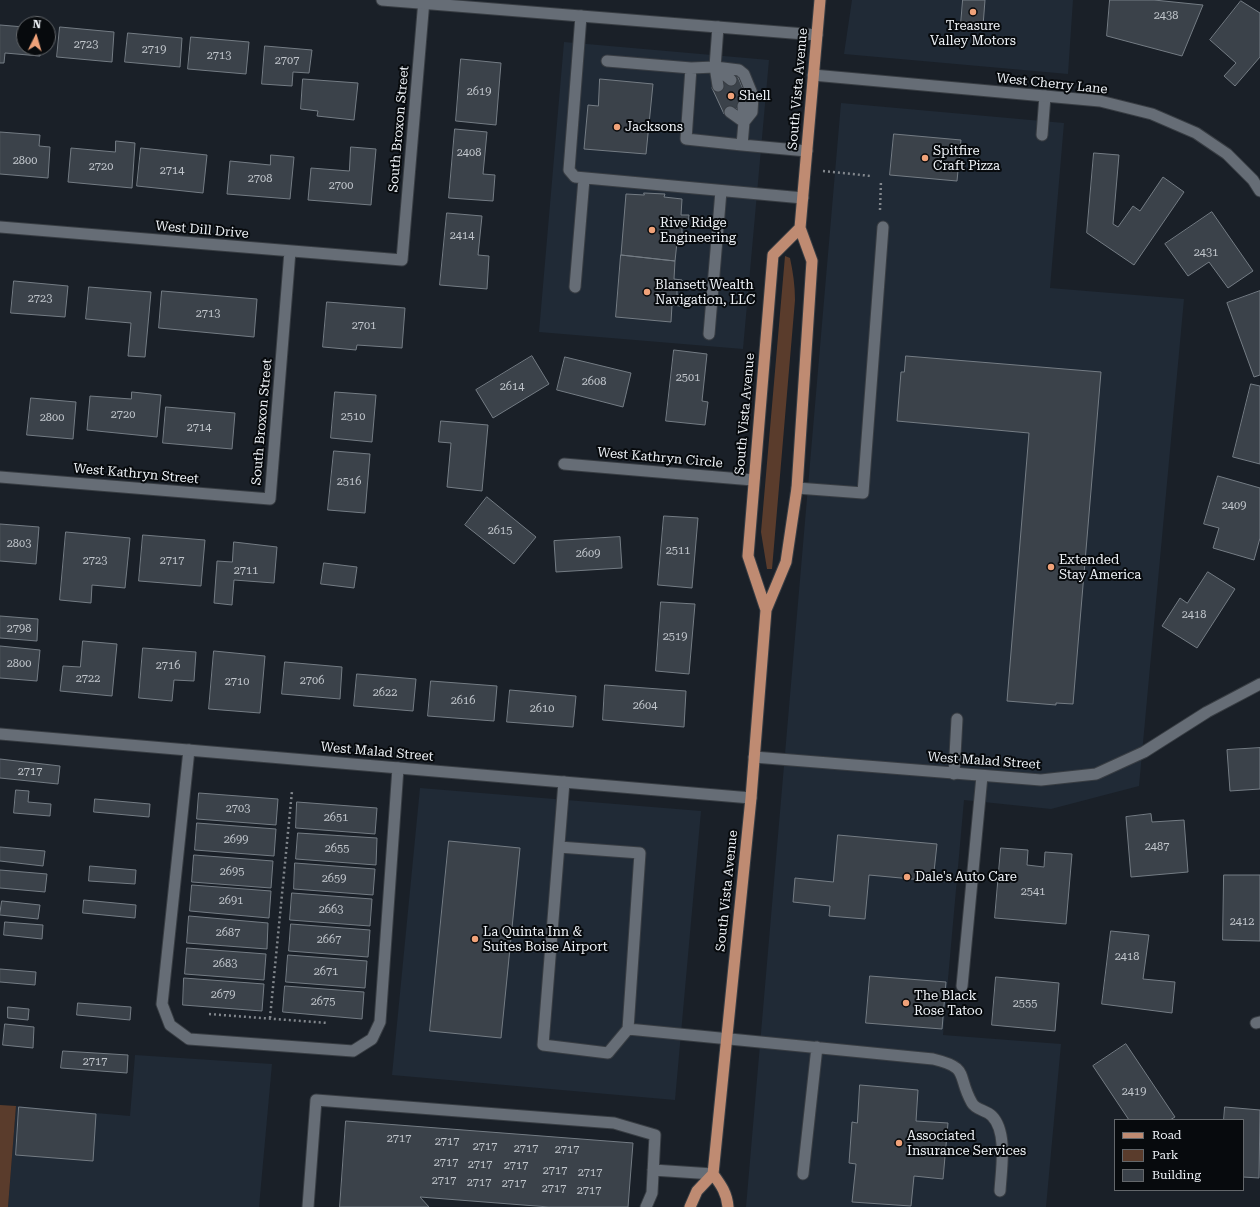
<!DOCTYPE html>
<html>
<head>
<meta charset="utf-8">
<style>
	body { margin:0 }
	#map { position:relative; width:1260px; height:1207px; overflow:hidden; background:#1a2028; font-family:"Roboto Serif",serif }
	canvas { display:block }
	.legend { position:absolute; left:1114px; top:1119px; width:130px; height:72px; box-sizing:border-box; background:#070a0d; border:1px solid #63676b; margin:0; padding:5px 7px; list-style:none; font-size:12px; color:#eef2f7 }
	.legend li { display:flex; align-items:center; gap:8px; height:20px }
	.legend b { width:20px; border:1px solid #63676b }
	.north { position:absolute; left:16px; top:16px; width:40px; height:40px; box-sizing:border-box; background:#070a0d; border:1px solid #63676b; border-radius:50%; rotate:5deg; font-size:11px; font-weight:700; line-height:16px; text-align:center; color:#eef2f7 }
	.north::after { content:''; display:block; margin:auto; width:14px; height:18px; background:#f0a279; clip-path:polygon(50% 0,100% 100%,50% 72%,0 100%) }
</style>
</head>
<body>
<div id="map">
<canvas width="1260" height="1207"></canvas>
<ul class="legend">
<li><b style="height:5px;background:#bf8b72"></b>Road</li>
<li><b style="height:11px;background:#5a3c2c"></b>Park</li>
<li><b style="height:11px;background:#3b424a"></b>Building</li>
</ul>
<div class="north">N</div>
</div>
<script>
const c = document.querySelector('canvas').getContext('2d');
c.lineJoin = 'round';
function paint(path, color) { c.fillStyle = color; c.fill(path, 'evenodd'); }
function strokePath(path, color, width, dash) { c.strokeStyle = color; c.lineWidth = width; c.lineCap = dash ? 'butt' : 'round'; c.setLineDash(dash || []); c.stroke(path); }
function label(font, color, halo, rows, align = 'center') {
  c.font = font + ' "Roboto Serif",serif'; c.lineWidth = 4; c.setLineDash([]); c.textBaseline = 'middle'; c.strokeStyle = halo; c.fillStyle = color; for (const [text, x, y, turn = 0] of rows) {
    c.save(); c.translate(x, y); c.rotate((+turn || 0) * Math.PI / 180); c.textAlign = isNaN(turn) ? turn : align; if (halo) c.strokeText(text, 0, 0); c.fillText(text, 0, 0); c.restore();
  }
}
const built = new Path2D(`
	M852 0H1073L1068 74 844 54Z
	M564 42 769 60 743 349 539 332Z
	M841 103 1064 123 1050 288 1184 299 1139 786 1051 809 964 800 943 1035 1061 1044 1046 1207H746Z
	M420 788 701 811 675 1100 392 1075Z
	M135 1055 272 1064 259 1207H8L16 1106 130 1116Z`);
const green = new Path2D(`
	M785 256 790 258C793 272 795 286 795 300L772 569H767L761 532Z
	M0 1105 16 1106 8 1207H0Z`);
const building = new Path2D(`
	M963 0H985L983 26 961 24Z
	M1110 0H1154L1203 5 1182 56 1107 36Z
	M1241 1 1260 13V57L1235 86 1224 76 1236 63 1210 40Z
	M0 25 24 27V48H41L40 56 5 53 4 63H0Z
	M60 27 114 32 112 62 57 57Z
	M128 33 182 38 180 67 125 62Z
	M191 37 249 42 246 74 188 69Z
	M265 46 312 50 309 73 293 72 292 86 262 84Z
	M461 59 501 63 496 125 456 121Z
	M738 77 749 103 724 114 712 88Z
	M303 79 358 83 354 120 317 116 318 111 301 109Z
	M600 79 653 84 646 154 584 149 588 105 598 106Z
	M455 129 487 132 483 174 495 175 493 201 449 198Z
	M0 132 40 135 39 146 50 147 48 178 0 174Z
	M894 134 961 140 957 181 890 175Z
	M116 141 135 143 132 188 68 182 71 148 115 152Z
	M351 147 376 149 371 205 308 200 311 168 349 171Z
	M141 148 207 155 203 193 137 186Z
	M1094 153 1119 155 1113 224 1118 227 1133 206 1140 211 1163 177 1184 192 1134 265 1087 233Z
	M271 155 294 157 290 199 227 194 230 161 270 165Z
	M644 193 665 194 664 197 682 199 681 215H689L688 226H682V233L686 234V243L677 242 675 261 621 255 626 194 644 195Z
	M1212 212 1253 271 1228 288 1209 262 1188 276 1165 244Z
	M447 213 482 216 478 255 489 256 487 289 440 285Z
	M621 255 675 261 674 279 682 280 681 288H677V295L681 296 680 306 672 305 671 322 616 317Z
	M14 281 68 286 65 317 11 313Z
	M89 287 151 292 145 357 128 356 131 323 86 319Z
	M162 291 257 299 254 337 159 328Z
	M1260 291V375L1254 377 1227 303Z
	M327 302 405 308 402 348 357 345 356 350 323 347Z
	M674 350 707 354 702 401 708 402 705 425 666 421Z
	M532 356 549 384 493 418 476 390Z
	M906 356 1101 372 1073 704 1056 703V705L1007 701 1029 433 897 421 901 372H904Z
	M565 357 631 373 623 407 557 390Z
	M1251 384 1260 386V464L1233 457Z
	M132 392 161 395 157 437 87 430 90 396 131 399Z
	M335 392 376 395 372 442 331 438Z
	M31 398 76 402 73 439 27 435Z
	M166 407 235 413 232 449 163 443Z
	M441 421 488 425 482 491 447 487 451 443 439 442Z
	M334 451 370 454 365 513 328 510Z
	M1218 476 1260 488V538L1254 560 1213 548 1219 528 1204 524Z
	M487 497 536 537 514 564 465 525Z
	M664 516 698 518 692 588 658 585Z
	M0 524 39 527 36 564 0 561Z
	M66 532 130 538 125 588 92 585 91 603 60 600Z
	M143 535 205 540 201 586 139 581Z
	M620 537 622 568 556 572 554 541Z
	M234 542 277 547 274 583 234 580 232 605 214 603 217 561 232 562Z
	M324 563 357 567 354 588 321 584Z
	M1208 572 1235 589 1197 648 1162 626 1180 598 1187 603Z
	M661 602 695 604 689 674 656 671Z
	M0 616 38 619 37 641 0 638Z
	M83 641 117 644 112 696 60 691 63 666 80 667Z
	M0 646 40 650 37 681 0 678Z
	M143 648 196 652 194 681 174 680 172 701 139 698Z
	M214 651 265 656 260 713 209 709Z
	M285 662 342 667 340 699 282 694Z
	M357 674 416 679 413 711 354 706Z
	M431 681 497 686 494 721 428 716Z
	M605 685 686 691 684 727 603 720Z
	M510 690 576 696 573 727 507 722Z
	M1260 748V789L1230 791 1227 750Z
	M0 759 60 766 58 784 0 778Z
	M16 790 29 791 28 802 51 804 50 816 14 813Z
	M199 793 278 799 276 825 197 819Z
	M95 799 150 804 149 817 94 812Z
	M297 802 377 808 375 834 296 828Z
	M1151 814 1152 822 1184 820 1188 872 1131 877 1126 817Z
	M197 823 276 829 274 856 195 850Z
	M298 833 377 838 376 865 296 859Z
	M838 835 937 844 933 881 869 875 865 919 829 916 830 906 793 902 795 878 833 882Z
	M449 841 520 848 501 1038 430 1031Z
	M0 847 45 851 43 866 0 861Z
	M1001 848 1028 850 1027 865 1044 867 1045 852 1072 854 1066 924 995 918Z
	M194 855 273 861 271 888 192 882Z
	M295 863 375 869 373 895 294 889Z
	M90 866 136 870 135 884 89 881Z
	M0 870 47 874 45 892 0 888Z
	M1224 875H1260V941L1223 940Z
	M192 885 271 891 269 918 190 911Z
	M292 893 372 899 370 926 290 920Z
	M84 900 136 905 135 918 83 913Z
	M2 901 40 905 38 919 0 915Z
	M189 916 268 923 267 949 187 943Z
	M5 922 43 925 42 939 4 935Z
	M291 924 370 930 368 957 289 951Z
	M1111 931 1149 935 1143 979 1175 982 1172 1013 1102 1004Z
	M187 948 266 954 264 980 185 974Z
	M288 955 367 961 365 988 286 982Z
	M0 969 36 972 35 985 0 982Z
	M870 976 946 982 942 1029 866 1023Z
	M996 977 1059 983 1055 1031 992 1025Z
	M184 978 264 984 262 1011 183 1005Z
	M285 986 364 992 362 1019 283 1012Z
	M78 1003 131 1007 130 1020 77 1015Z
	M8 1007 29 1009 28 1020 8 1018Z
	M5 1024 34 1027 33 1048 3 1045Z
	M1126 1044 1175 1117 1170 1120H1129L1093 1066Z
	M63 1051 128 1055 127 1073 61 1068Z
	M860 1085 918 1090 916 1121 948 1123 943 1179 914 1176 911 1206 852 1202 856 1164 849 1163 852 1122 857 1123Z
	M19 1107 96 1114 93 1161 16 1155Z
	M1225 1107 1260 1110 1259 1178 1243 1177V1120H1224Z
	M346 1121 633 1143 628 1207H549L420 1197 429 1207H340Z`);
const path = new Path2D(`
	M823 171 871 176
	M880 210 881 180
	M209 1014 328 1023
	M270 1018 292 791`);
const service = new Path2D(`
	M581 16 569 170 575 177 803 198
	M718 27 715 67 731 80
	M607 61 691 68
	M715 67 718 86
	M730 112 744 122 743 106
	M1042 135 1045 96
	M742 145 686 139 691 68 715 67 739 70 744 74 753 96 752 112 744 122 742 145 807 151
	M575 287 584 179
	M709 334 721 191
	M797 488 863 493 883 227
	M189 750 162 1004 170 1025 189 1039 353 1051 372 1039 380 1022 398 768
	M954 774 957 719
	M564 782 543 1045 608 1053 628 1029
	M559 847 640 853 628 1029 933 1059C971 1068 956 1075 972 1103 976 1110 986 1110 992 1116 1008 1132 1001 1171 1000 1191
	M962 986 982 776
	M653 1170 713 1174
	M803 1174 817 1047
	M308 1207 316 1100 614 1123 655 1135 652 1193 646 1207`);
const minor = new Path2D(`
	M813 75 1100 101 1152 114 1196 133 1227 154 1253 180 1260 191
	M0 227 402 260 424 0
	M564 464 753 480
	M0 477 270 499 290 251
	M0 734 751 798
	M754 757 1041 780 1096 774 1144 752 1207 712 1260 684
	M1256 1023 1260 1022`);
const tertiary = new Path2D(`
	M382 0 817 35`);
const primary = new Path2D(`
	M766 610 748 556 773 255 800 228
	M713 1174C721 1185 727 1193 728 1207
	M690 1207 697 1191 713 1174 751 798 766 610 786 562 797 488 812 261 800 228 820 0`);
const markers = [
	[973,12,4,"#f0a279"],
	[731,96,4,"#f0a279"],
	[617,127,4,"#f0a279"],
	[925,158,4,"#f0a279"],
	[652,230,4,"#f0a279"],
	[647,292,4,"#f0a279"],
	[1051,567,4,"#f0a279"],
	[907,877,4,"#f0a279"],
	[475,939,4,"#f0a279"],
	[906,1003,4,"#f0a279"],
	[899,1143,4,"#f0a279"]
];
const numberNames = [
	["2438",1166,16],
	["2723",86,45],
	["2719",154,50],
	["2713",219,56],
	["2707",287,61],
	["2619",479,92],
	["2408",469,153],
	["2800",25,161],
	["2720",101,167],
	["2714",172,171],
	["2708",260,179],
	["2700",341,186],
	["2414",462,236],
	["2431",1206,253],
	["2723",40,299],
	["2713",208,314],
	["2701",364,326],
	["2501",688,378],
	["2608",594,382],
	["2614",512,387],
	["2720",123,415],
	["2510",353,417],
	["2800",52,418],
	["2714",199,428],
	["2516",349,482],
	["2409",1234,506],
	["2615",500,531],
	["2803",19,544],
	["2511",678,551],
	["2609",588,554],
	["2723",95,561],
	["2717",172,561],
	["2711",246,571],
	["2418",1194,615],
	["2798",19,629],
	["2519",675,637],
	["2800",19,664],
	["2716",168,666],
	["2722",88,679],
	["2706",312,681],
	["2710",237,682],
	["2622",385,693],
	["2616",463,701],
	["2604",645,706],
	["2610",542,709],
	["2717",30,772],
	["2703",238,809],
	["2651",336,818],
	["2699",236,840],
	["2487",1157,847],
	["2655",337,849],
	["2695",232,872],
	["2659",334,879],
	["2541",1033,892],
	["2691",231,901],
	["2663",331,910],
	["2412",1242,922],
	["2687",228,933],
	["2667",329,940],
	["2418",1127,957],
	["2683",225,964],
	["2671",326,972],
	["2679",223,995],
	["2675",323,1002],
	["2555",1025,1004],
	["2717",95,1062],
	["2419",1134,1092],
	["2717",399,1139],
	["2717",447,1142],
	["2717",485,1147],
	["2717",526,1149],
	["2717",567,1150],
	["2717",446,1163],
	["2717",480,1165],
	["2717",516,1166],
	["2717",555,1171],
	["2717",590,1173],
	["2717",444,1181],
	["2717",479,1183],
	["2717",514,1184],
	["2717",554,1189],
	["2717",589,1191]
];
const poiNames = [
	["Treasure",973,26,"center"],
	["Valley Motors",973,41,"center"],
	["Shell",739,96],
	["Jacksons",625,127],
	["Spitfire",933,151],
	["Craft Pizza",933,166],
	["Rive Ridge",660,223],
	["Engineering",660,238],
	["Blansett Wealth",655,285],
	["Navigation, LLC",655,300],
	["Extended",1059,560],
	["Stay America",1059,575],
	["Dale's Auto Care",915,877],
	["La Quinta Inn &",483,932],
	["Suites Boise Airport",483,947],
	["The Black",914,996],
	["Rose Tatoo",914,1011],
	["Associated",907,1136],
	["Insurance Services",907,1151]
];
const streetNames = [
	["West Cherry Lane",1052,84,6],
	["South Vista Avenue",798,89,-85],
	["South Broxon Street",399,129,-85],
	["West Dill Drive",202,230,5],
	["South Vista Avenue",745,414,-85],
	["South Broxon Street",262,422,-85],
	["West Kathryn Circle",660,458,5],
	["West Kathryn Street",136,474,5],
	["West Malad Street",377,752,5],
	["West Malad Street",984,761,4],
	["South Vista Avenue",727,891,-84]
];
paint(built, '#202a36');
paint(green, '#5a3c2c');
paint(building, '#3b424a');
strokePath(building, '#747c84', 1);
strokePath(service, '#383d43', 13);
strokePath(minor, '#383d43', 13);
strokePath(tertiary, '#383d43', 13);
strokePath(primary, '#383d43', 13);
strokePath(path, '#82878d', 2.5, [2, 3]);
strokePath(service, '#666d76', 11);
strokePath(minor, '#666d76', 11);
strokePath(tertiary, '#666d76', 11);
strokePath(primary, '#bf8b72', 11);
for (const [x, y, r, color] of markers) { const dot = new Path2D(); dot.arc(x, y, r, 0, 2 * Math.PI); c.fillStyle = color; c.fill(dot); strokePath(dot, '#070a0d', 1.5); }
label('11px', '#c1c6cc', null, numberNames);
label('13px', '#eef2f7', '#070a0d', poiNames, 'left');
label('13px', '#eef2f7', '#070a0d', streetNames);
</script>
</body>
</html>
